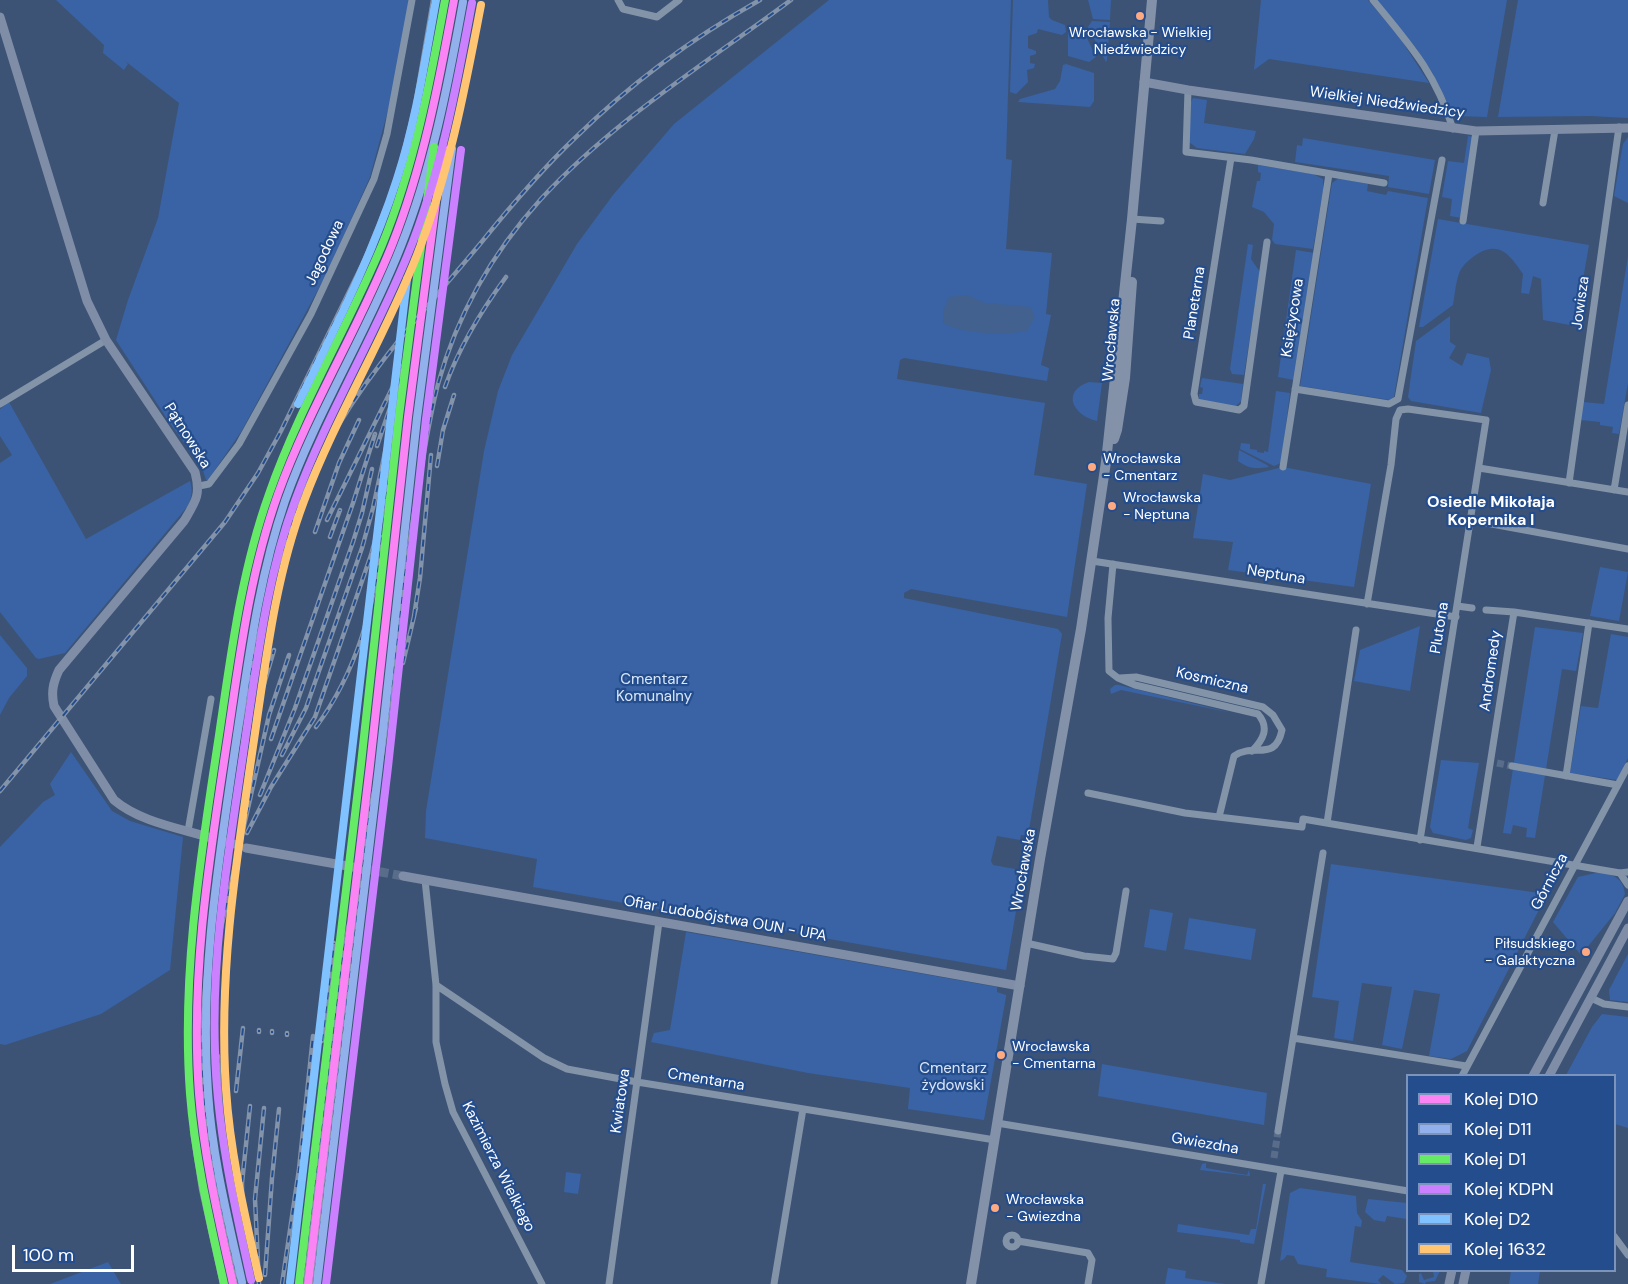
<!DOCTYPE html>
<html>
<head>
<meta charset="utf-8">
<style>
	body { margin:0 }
	#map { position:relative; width:1628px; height:1284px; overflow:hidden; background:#3c5376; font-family:"DM Sans",sans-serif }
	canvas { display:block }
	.legend { position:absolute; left:1406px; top:1074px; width:210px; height:198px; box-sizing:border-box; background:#244d8e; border:2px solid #7c94bb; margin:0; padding:8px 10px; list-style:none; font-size:18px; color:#fff }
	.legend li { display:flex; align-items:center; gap:12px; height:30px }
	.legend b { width:30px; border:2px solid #7c94bb }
	.scale { position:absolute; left:12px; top:1245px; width:122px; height:27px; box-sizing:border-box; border:3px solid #fff; border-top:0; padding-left:8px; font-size:18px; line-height:21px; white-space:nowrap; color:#fff; -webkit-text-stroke:4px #244d8e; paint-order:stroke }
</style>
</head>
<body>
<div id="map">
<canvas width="1628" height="1284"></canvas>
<ul class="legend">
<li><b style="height:8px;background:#fa84f3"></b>Kolej D10</li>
<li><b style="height:8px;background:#92b1ec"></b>Kolej D11</li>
<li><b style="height:8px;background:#66eb66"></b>Kolej D1</li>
<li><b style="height:8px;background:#ca80ff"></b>Kolej KDPN</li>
<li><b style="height:8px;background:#80c1ff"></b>Kolej D2</li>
<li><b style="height:8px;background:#ffc573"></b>Kolej 1632</li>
</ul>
<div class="scale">100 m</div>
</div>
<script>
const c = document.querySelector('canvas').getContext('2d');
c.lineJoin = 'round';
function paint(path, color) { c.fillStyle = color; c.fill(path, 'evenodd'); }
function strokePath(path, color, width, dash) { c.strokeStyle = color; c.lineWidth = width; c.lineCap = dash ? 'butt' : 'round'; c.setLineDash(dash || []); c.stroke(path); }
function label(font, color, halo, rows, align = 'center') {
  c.font = font + ' "DM Sans",sans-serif'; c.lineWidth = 4.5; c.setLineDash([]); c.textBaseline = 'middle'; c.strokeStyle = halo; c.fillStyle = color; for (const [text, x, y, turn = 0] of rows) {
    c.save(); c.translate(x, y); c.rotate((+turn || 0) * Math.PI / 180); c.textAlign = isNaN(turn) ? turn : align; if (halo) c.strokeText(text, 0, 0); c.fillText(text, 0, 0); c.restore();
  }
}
const green = new Path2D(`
	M56 0H409L392 95 370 177 328 271 305 314 241 432 208 480H206L202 467 169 422 116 340 128 300 158 218 179 103 125 61 128 64 124 70 103 53 104 45Z
	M829 0H1011L1006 159 1012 160 1006 249 1052 253 1046 314 1051 315 1041 365 1049 368 1047 381 904 358 900 360 897 379 1045 403 1034 475 1087 484 1067 617 911 589 904 593V598L1058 629 1062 634 1028 836 1021 835 1020 840 997 836 991 861 993 865 1015 869V875L1022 876 1006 970 533 887 537 859 425 838 426 811 484 451 498 391 512 355 577 244 613 195 674 124Z
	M1013 0H1048L1049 17 1052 20 1065 25 1066 32 1062 35 1038 29 1037 33 1028 36V48L1036 51V54L1030 56V63L1035 64 1034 68 1027 70 1028 82 1016 94 1010 92Z
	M1088 0H1111L1110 20 1093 19Z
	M1261 0H1368L1400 38 1429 83 1269 59 1254 70Z
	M1376 0H1507L1487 117 1454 116 1432 72 1416 48Z
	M1518 0H1628V118L1590 116 1498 117Z
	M1092 21 1110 22 1107 60 1106 62 1088 27Z
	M1068 26 1073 29 1083 30 1096 57 1089 62 1068 56Z
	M1066 64 1094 73V101L1090 107 1018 102 1020 99 1055 89 1060 81 1063 65Z
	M1193 98 1207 100 1204 123 1256 131 1254 139 1245 154 1197 148 1189 142 1191 102Z
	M1468 136 1474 137 1461 218 1450 216 1452 199 1442 197 1448 161 1464 163Z
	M1628 137V203L1614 196 1623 144Z
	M1303 138 1435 160 1429 194 1388 187 1389 176 1295 162 1297 145 1302 146Z
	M1258 165 1313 174 1323 179V191L1313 249 1275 244 1272 240 1274 224 1264 212 1252 207 1257 181H1260L1261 173 1258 172Z
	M1339 178 1368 184 1367 191 1386 195 1388 191 1428 198 1394 397 1390 400 1300 386 1332 183Z
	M1438 219 1589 245 1575 326 1543 320 1541 279 1533 276 1529 294 1521 293 1523 274C1511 257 1501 241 1479 253 1472 257 1466 262 1461 269 1456 278 1455 294 1453 305L1423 327H1419Z
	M1248 244 1253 245 1251 259 1260 272 1244 375 1232 374 1230 369Z
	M1296 250 1315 253 1294 380 1278 377Z
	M1628 256V383L1619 434 1612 433 1613 427 1600 425V422L1581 420 1583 402 1604 404Z
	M1450 316V342L1456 346 1449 358 1462 366 1467 353 1489 358 1491 370 1481 413 1411 401 1408 397 1416 341Z
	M1202 378 1243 384 1241 401 1235 407 1199 400V394H1202L1203 388 1200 387Z
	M1089 382 1102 383 1097 421C1074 416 1060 392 1089 382Z
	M1276 391 1290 393 1281 463 1274 466 1240 449 1241 443 1250 444V449L1257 450V452L1264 453V451L1268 452Z
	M9 402 86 539 190 481C193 490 192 498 187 507L65 653 39 659 36 658 0 612V463L12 455 0 436V409Z
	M1239 450 1267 465 1269 467C1255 469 1249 469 1238 461Z
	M1283 467 1371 484 1354 587 1228 570 1233 542 1193 538 1203 474 1230 480Z
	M1600 567 1628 572 1619 621 1590 616Z
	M1420 626 1410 691 1354 681 1360 650Z
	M1535 627 1583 633 1576 671 1562 669 1535 838 1526 837 1527 828 1513 825 1511 834 1503 833Z
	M1611 634 1628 637V758L1617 780 1570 773 1581 706 1598 708Z
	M0 635 27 668V676L9 698 0 715Z
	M1115 685H1119L1232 713 1121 690 1111 694 1110 689Z
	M71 752 112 811 130 821 183 837 170 970 101 1014 5 1045 0 1044V847L43 802 55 795 50 784Z
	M1441 760 1479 763 1468 828 1473 830 1471 838 1466 840 1433 833 1430 827Z
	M1331 864 1547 894 1467 1051 1451 1059 1429 1056 1440 994 1414 990 1402 1049 1382 1045 1392 987 1362 983 1353 1041 1334 1038 1339 1001 1312 997Z
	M1600 872C1614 875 1623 878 1625 894L1615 913 1581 955 1553 922 1578 877Z
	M1150 909 1173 913 1166 951 1144 947Z
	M1189 918 1256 929 1251 960 1184 949Z
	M686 932 997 987V992L1006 995V997L984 1120 908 1109 910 1088 808 1073 651 1042 654 1033 670 1030Z
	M1628 954V1002L1610 1000 1609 990Z
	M1602 1014 1628 1017V1128L1615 1124 1614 1076 1566 1075 1592 1027Z
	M1102 1064 1267 1093 1264 1125 1098 1096Z
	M1206 1163V1168L1247 1175 1249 1170 1250 1176 1200 1170 1202 1164Z
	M566 1172 581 1174 578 1194 564 1192Z
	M1263 1184H1266L1254 1244 1240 1242V1240L1177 1232 1178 1224 1249 1235 1251 1229H1256Z
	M1300 1188 1356 1196 1357 1213 1362 1221 1361 1227 1355 1226 1350 1262 1402 1270 1407 1276 1404 1283 1395 1284 1383 1275 1378 1280 1381 1284 1326 1277 1327 1269 1298 1264 1294 1256 1287 1255 1284 1259 1280 1261 1290 1193Z
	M1368 1199 1407 1203V1219L1387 1216 1385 1222 1374 1220 1365 1212Z
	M108 1262 121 1284H50Z
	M1168 1268 1186 1271 1185 1278 1225 1284H1165Z
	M1433 1271H1440L1435 1281 1426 1282 1425 1284 1419 1282V1274L1421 1273 1424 1280 1434 1277Z
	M1511 1271H1540L1538 1284H1509Z`);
const water = new Path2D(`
	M967 295 985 303 1030 307 1035 316 1027 331C1002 335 966 335 943 323L944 309 949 297Z`);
const streetTunnel = new Path2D(`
	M1497 763 1512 766
	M1274 1158 1278 1131`);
const secondaryTunnel = new Path2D(`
	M353 867 403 876`);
const street = new Path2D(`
	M618 0 623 9 657 17 679 0
	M1373 0C1410 45 1435 72 1453 129
	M1188 90 1186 152 1251 160 1384 183
	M1231 158 1194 394 1196 402 1239 410 1244 406 1267 242
	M1543 203 1555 130
	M1132 219 1161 221
	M1463 221 1476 131
	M1295 389 1389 404 1398 399 1442 160
	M0 404 106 340
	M1283 467 1329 174
	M1479 468 1628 492
	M1569 483 1619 127
	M199 486 209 484 239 444 311 314 374 179 387 134 412 0
	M1614 490 1628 405
	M1470 520 1628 549
	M1092 561 1456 617
	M1113 564 1108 618 1109 671 1118 678 1135 685 1258 714C1270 728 1263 740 1252 751
	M1367 604 1391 465 1396 419 1400 410 1408 409 1486 420 1420 840
	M1457 606 1472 608
	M1486 610 1514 612
	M1120 678 1136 677 1263 707 1273 715 1282 730C1275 763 1254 742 1234 756L1219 817
	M1512 766 1618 785
	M1566 776 1589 623
	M1088 793 1185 813 1302 827 1303 819 1620 873 1628 872
	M1327 823 1356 630
	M188 831 211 699
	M1477 847 1514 612 1628 629
	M1620 873 1628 885
	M425 880 436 985V1042L445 1084 453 1112 542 1284
	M1026 943 1084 956 1113 959 1116 953 1126 891
	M436 985 544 1058 567 1069 637 1082 995 1140
	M1591 998 1604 1004 1628 1007
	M1293 1038 1466 1066
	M1462 1076 1628 766
	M997 1123 1408 1191
	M1278 1131 1323 853
	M1006 1241a6 6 0 1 1 12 0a6 6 0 1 1-12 0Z
	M1614 1236 1628 1255
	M1018 1241 1088 1253 1092 1260 1088 1284
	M609 1284 659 922
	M774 1284 803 1109
	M1261 1284 1281 1171`);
const secondary = new Path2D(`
	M0 17 87 301 106 340 195 472C201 495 196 501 184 521L59 670C53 683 51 692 54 706L114 800C140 822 179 828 211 838
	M1144 82 1188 90 1476 131 1628 128
	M226 842 234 844
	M246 848 353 867
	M403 876 1020 986
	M1533 1076 1628 901
	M1549 1076 1628 928
	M1449 1284 1452 1270
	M1463 1284 1466 1270`);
const primary = new Path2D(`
	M1114 439 1117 430 1125 378 1132 282
	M971 1284 1040 859 1081 629 1106 462 1132 219 1152 0`);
const rail = new Path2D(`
	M445 387C459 347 481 311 506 277
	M377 446 391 405
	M437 466 443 430 454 395
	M327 520 405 362
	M315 532 339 463 359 420
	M330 537 340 510
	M414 616 420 578 431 455
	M403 663 416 608
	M316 727C356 673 376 604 382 537
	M271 739 353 503 375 434
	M282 755 306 708 362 548 373 508 387 443
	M247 777 257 708 274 650
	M0 791 225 522 258 473 281 431 364 261 392 192 404 151 415 106 433 0
	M260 795 295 708 353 542 362 513 372 469
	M247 833 271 787 315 717 371 555 382 515 392 461 400 387
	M219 937 269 715 289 655
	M259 1032V1030
	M272 1033V1031
	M287 1035V1033
	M322 1041 334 943
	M218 1056 222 1138 248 1260
	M236 1091 243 1028
	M192 1130 201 1189 222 1284
	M242 1210V1183L250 1106
	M246 1252 252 1284
	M265 1275 272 1178 279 1109
	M239 1284C224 1213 205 1143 203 1071 200 1001 211 932 220 863 239 724 260 570 327 445 367 371 426 309 480 244 510 207 540 171 575 138 630 84 692 38 760 0
	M259 1284 255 1199 264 1108
	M282 1284 299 1169 313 1036
	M302 1284 341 965 349 924
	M314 1284 370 810C374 790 380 769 383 749 395 662 403 575 418 489 424 454 429 419 438 384 457 315 493 252 541 199 613 121 706 63 791 0`);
const rail1 = new Path2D(`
	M233 1284C219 1221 204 1158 199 1094 190 973 210 854 228 735 240 654 250 572 278 494 309 408 358 330 392 245 423 167 439 83 454 0
	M308 1284 370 765 408 417 443 148`);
const rail2 = new Path2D(`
	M242 1282C228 1219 212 1156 208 1092 199 972 220 854 237 735 249 656 259 577 285 501 316 413 367 333 401 246 432 168 448 85 463 2
	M317 1284 379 766 417 418 452 149`);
const rail3 = new Path2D(`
	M299 1283 361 764 399 416 434 147
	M224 1284C210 1221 195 1158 190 1094 181 973 201 854 219 735 231 654 241 572 269 494 299 408 347 329 382 245 414 167 430 83 445 0`);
const rail4 = new Path2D(`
	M251 1280C234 1204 217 1129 215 1051 211 945 231 839 246 734 258 656 267 576 295 501 326 416 374 338 408 254 441 173 456 88 472 3
	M326 1284 388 767 426 419 461 150`);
const rail5 = new Path2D(`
	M298 404C334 330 372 257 397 179 416 121 425 60 436 0
	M290 1282 407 279`);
const rail6 = new Path2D(`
	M259 1278C245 1216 230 1153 226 1089 218 972 237 856 254 740 266 660 275 578 304 501 336 416 384 339 417 255 449 174 465 89 481 5`);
const markers = [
	[1140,16,5,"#ffa980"],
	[1092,467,5,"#ffa980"],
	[1112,506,5,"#ffa980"],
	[1586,952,5,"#ffa980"],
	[1001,1055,5,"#ffa980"],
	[995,1208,5,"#ffa980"]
];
const busNames = [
	["Wrocławska - Wielkiej",1140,33,"center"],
	["Niedźwiedzicy",1140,50,"center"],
	["Wrocławska",1103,459],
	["- Cmentarz",1103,476],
	["Wrocławska",1123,498],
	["- Neptuna",1123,515],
	["Piłsudskiego",1575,944,"right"],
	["- Galaktyczna",1575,961,"right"],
	["Wrocławska",1012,1047],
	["- Cmentarna",1012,1064],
	["Wrocławska",1006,1200],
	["- Gwiezdna",1006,1217]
];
const streetNames = [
	["Wielkiej Niedźwiedzicy",1387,103,8],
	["Jagodowa",325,253,-65],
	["Planetarna",1195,303,-81],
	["Jowisza",1581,303,-82],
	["Księżycowa",1293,318,-81],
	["Wrocławska",1112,340,-85],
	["Pątnowska",187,436,58],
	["Neptuna",1276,575,9],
	["Plutona",1440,628,-81],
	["Andromedy",1491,671,-82],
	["Kosmiczna",1212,681,13],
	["Wrocławska",1024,870,-80],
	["Górnicza",1550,882,-62],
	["Ofiar Ludobójstwa OUN - UPA",725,919,10],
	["Cmentarna",706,1080,9],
	["Kwiatowa",621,1101,-82],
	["Gwiezdna",1205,1144,10],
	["Kazimierza Wielkiego",498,1167,63]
];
const parkNames = [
	["Cmentarz",654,680],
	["Komunalny",654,697],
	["Cmentarz",953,1069],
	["żydowski",953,1086]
];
const neighbourhoodNames = [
	["Osiedle Mikołaja",1491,503],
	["Kopernika I",1491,521]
];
paint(green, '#3963a4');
paint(water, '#43618e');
strokePath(streetTunnel, '#596d8b', 7, [7, 3.5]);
strokePath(secondaryTunnel, '#596d8b', 9, [9, 4.5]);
strokePath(street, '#8394a9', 7);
strokePath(secondary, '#7f8ea6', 9);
strokePath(primary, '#8392a9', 10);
strokePath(rail, '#8393a9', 4.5);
strokePath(rail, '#244d8e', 2, [7]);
strokePath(rail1, '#fa84f3', 8);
strokePath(rail2, '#92b1ec', 8);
strokePath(rail3, '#66eb66', 8);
strokePath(rail4, '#ca80ff', 8);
strokePath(rail5, '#80c1ff', 8);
strokePath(rail6, '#ffc573', 8);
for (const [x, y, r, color] of markers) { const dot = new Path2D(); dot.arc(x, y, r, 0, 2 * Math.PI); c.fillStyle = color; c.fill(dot); strokePath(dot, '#244d8e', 2); }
label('14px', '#fff', '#244d8e', busNames, 'left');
label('15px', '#fff', '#244d8e', streetNames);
label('15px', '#d9e6f9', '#244d8e', parkNames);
label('bold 16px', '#fff', '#244d8e', neighbourhoodNames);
</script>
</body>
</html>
